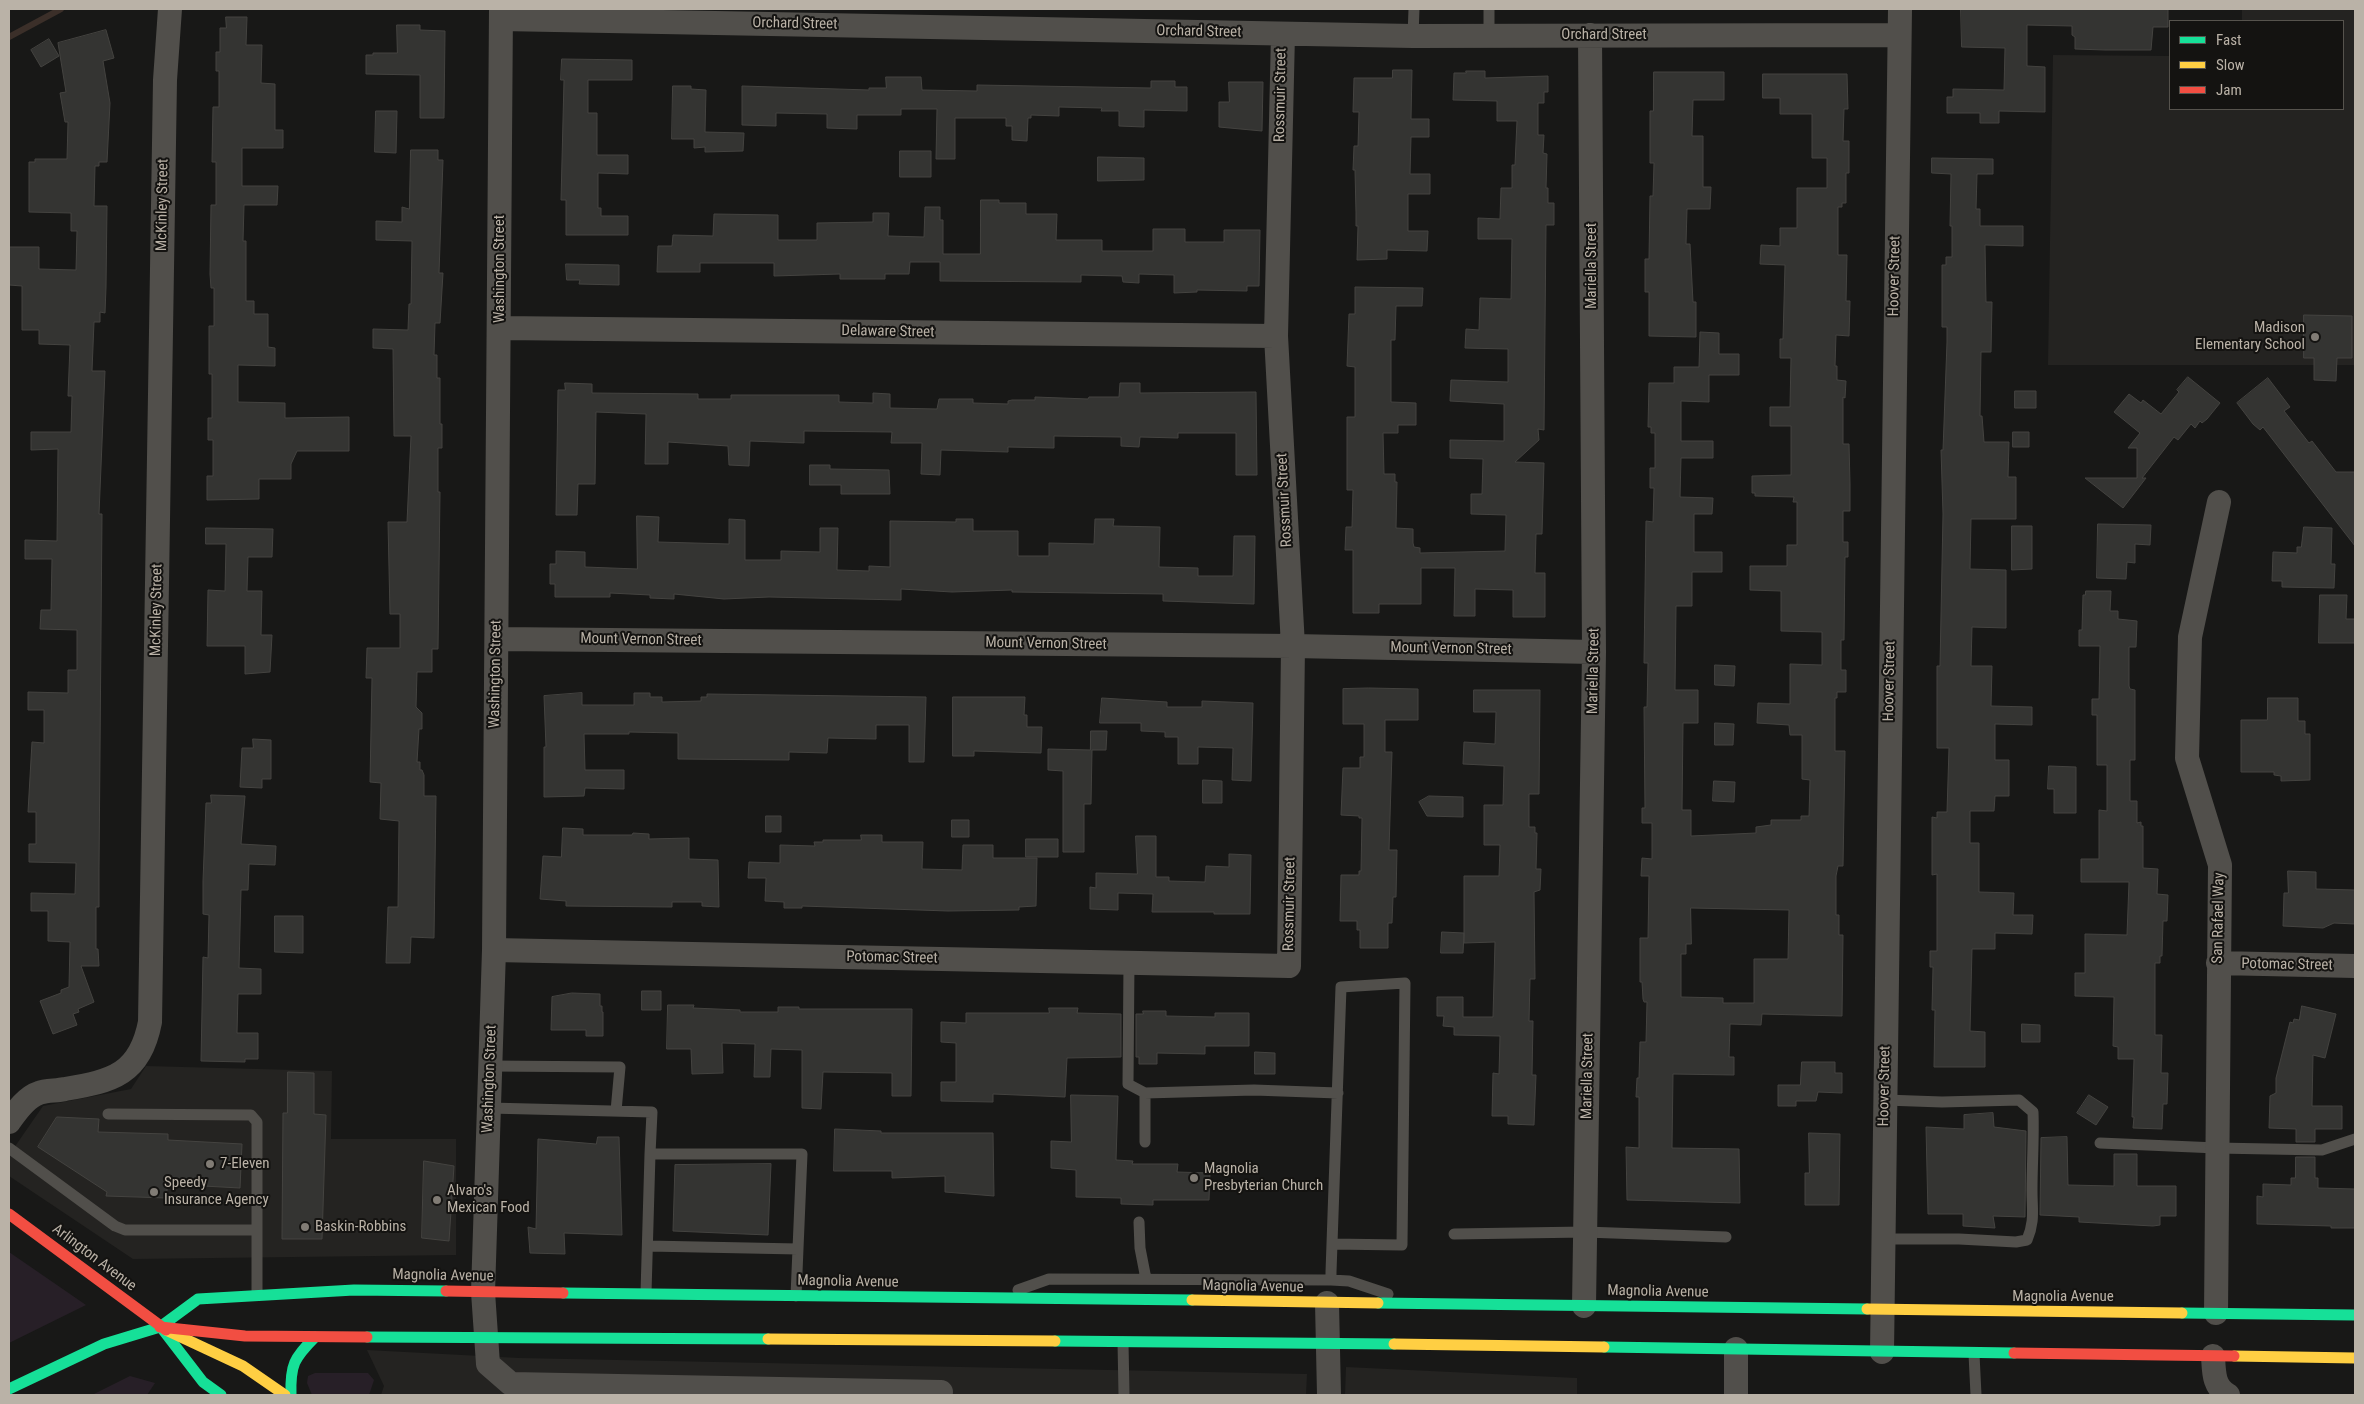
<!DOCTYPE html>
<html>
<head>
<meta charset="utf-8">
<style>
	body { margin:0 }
	#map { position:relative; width:2364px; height:1404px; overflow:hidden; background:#181817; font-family:"Roboto Condensed",sans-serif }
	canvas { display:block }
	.frame { position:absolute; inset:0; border:10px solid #bab2a7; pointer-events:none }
	.legend { position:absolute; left:2169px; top:20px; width:175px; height:90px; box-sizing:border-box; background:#141311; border:1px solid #56534d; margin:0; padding:6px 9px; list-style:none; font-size:15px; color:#bab2a7 }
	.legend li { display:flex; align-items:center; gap:10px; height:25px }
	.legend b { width:25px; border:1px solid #56534d }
</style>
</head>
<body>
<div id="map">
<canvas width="2364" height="1404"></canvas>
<div class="frame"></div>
<ul class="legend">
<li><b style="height:6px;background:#16e098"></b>Fast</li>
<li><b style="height:6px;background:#ffcf43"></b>Slow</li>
<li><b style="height:6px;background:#f24e42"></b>Jam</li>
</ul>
</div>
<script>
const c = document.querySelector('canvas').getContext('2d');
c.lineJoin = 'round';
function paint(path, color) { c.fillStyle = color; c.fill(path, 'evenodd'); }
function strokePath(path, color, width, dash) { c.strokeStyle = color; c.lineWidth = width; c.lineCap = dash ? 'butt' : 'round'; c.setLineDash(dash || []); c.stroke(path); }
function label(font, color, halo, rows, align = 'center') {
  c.font = font + ' "Roboto Condensed",sans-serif'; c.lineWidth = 4; c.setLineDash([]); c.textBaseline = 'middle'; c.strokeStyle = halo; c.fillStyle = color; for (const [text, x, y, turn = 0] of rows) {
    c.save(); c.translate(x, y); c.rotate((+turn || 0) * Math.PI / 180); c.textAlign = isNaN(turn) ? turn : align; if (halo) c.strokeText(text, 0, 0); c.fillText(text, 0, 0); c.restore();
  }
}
const built = new Path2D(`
	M2242 9H2355V365H2048L2053 55 2170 56V109H2343V21H2242Z
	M146 1066 332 1071 331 1139H456V1255L133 1259 9 1176V1155L43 1106 131 1089Z
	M367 1350 519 1358 1307 1374 1306 1395H381L384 1386Z
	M1346 1367 1577 1378V1395H1345Z`);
const green = new Path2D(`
	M9 1252 86 1305 9 1343Z
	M315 1373H368L374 1380 369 1395H312L307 1383 308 1376Z
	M130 1376 155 1383 147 1395H92Z`);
const stream = new Path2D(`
	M9 37 61 9`);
const building = new Path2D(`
	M1961 9H2168V27H2153L2151 50H2105L2075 49V37L2072 35V26L2027 25V66L2045 67V112L1999 111V123H1980V113H1947V97H1953V89L2004 90 2005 48 1962 47Z
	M226 17H247L246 45H262L261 83 275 84V130H283V148H242V186H278L277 205H244L243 241H246V301H254V314H268V347L275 348V366L238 365V402L285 403V418L349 417V451H297L291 464V479H259V499L207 500V476H213V440H208V418H212V374H209V326H214V288H211L210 274 211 205H216V162H212L213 107H219V71H216V52H220V28H226Z
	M397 25H420V30L445 31 444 118H420V75L366 74V55H373V53H397Z
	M106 30 114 58 103 61 110 103 107 162H99V166H95L94 206H107L106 287 105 313 100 312V322H94L92 371H105L99 514H102L99 869V907H96V949H98L99 966H81L94 1002 78 1009 79 1012 73 1014 77 1025 53 1034 40 1001 61 993V990L69 987 70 942 48 941V911H31V893L75 894 76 863 29 862V844H36V812H28L32 742 44 743V710H28V692L68 693V670H77V630L40 629 41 610H51L52 559H25V540L57 541 58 449 31 450V432H71L72 396H68L70 345 39 344V330H22V286L9 285V247H39V269L76 270 77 231H71V213L29 212V162H35V159H67L68 122H65L60 93 66 92 58 43Z
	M49 39 59 56 41 67 31 50Z
	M562 59 632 60V80H588V113H597V155H628V174L598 173V208H601V216H628V235H566V200H561L564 80H561Z
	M1393 70H1412L1411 119H1429V137H1411L1410 174H1430V194H1408V231H1428L1427 251 1387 250V259L1357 260 1358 226H1356V213L1355 170H1353L1354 146H1358L1359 112H1353L1354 78H1392Z
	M1466 71H1485V78L1548 76V92H1544V103H1538V135H1544L1543 153 1547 154 1546 188H1548V203H1554V225H1546L1544 430 1538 429 1539 440 1515 462 1544 463 1542 534H1536L1535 573H1545V617H1513V590L1475 589V616H1454L1455 568H1421V604H1379V613H1353V550H1345L1346 527H1352L1353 490H1347V417H1355V367L1347 366 1349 314H1355V287L1423 288 1422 306H1396L1395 340H1391V402L1416 403V425H1398V433H1383L1384 474H1395V482H1397L1396 528 1413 529V543L1414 547 1420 548V553L1505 551 1506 515 1471 514V494H1482L1483 459 1450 458V440L1504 441V404L1450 401 1451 380 1508 382V349L1465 348 1466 329 1479 330 1480 298 1511 299 1512 239H1478V218L1500 219 1501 188H1512V165H1515L1517 121H1497V101L1453 100 1454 73H1466Z
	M1654 72H1724V100H1693L1692 136H1703V187H1711L1710 209H1687L1686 244H1690L1693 302H1696V337L1649 336V292H1645V259H1649L1650 196H1653L1654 163H1650V111H1653Z
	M1763 74H1847L1848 109H1844L1843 141H1849V173H1846V203H1842V207H1838V255H1847L1846 301H1850L1849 336 1836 335 1835 366H1837V380L1846 381 1845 398 1843 397V444H1849L1850 484V511H1843V542H1848V557H1845L1844 640H1841V670H1846V692H1837V698H1835V751H1845L1843 866H1838L1836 876V915H1839V935H1843L1842 1016 1762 1014 1761 1025 1730 1024 1729 1057H1734V1075L1673 1074 1672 1148 1739 1149 1740 1203 1627 1200 1626 1147 1639 1148V1097H1636L1637 1078H1639L1640 1042H1646L1647 1002H1644L1643 999 1642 982H1640V938H1648L1649 876H1641L1642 858 1652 859V823H1642V808H1645L1644 707H1647L1648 663H1644L1646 521 1653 522 1654 488H1650V468H1655V433H1651V427H1648L1649 383H1674V367H1699L1700 332 1719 333V354H1739V375H1709V402L1681 401V441H1713V458H1681L1680 497 1713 498 1712 514H1694V552H1722V572H1692V606H1676L1675 690H1698V723H1683L1682 810H1691V836L1756 833V827L1771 825V820H1801V816H1809L1810 780 1802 779V735H1790L1789 725 1757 723 1758 703 1790 704V664L1822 665V632L1781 631V591L1750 590V566H1787V545H1797V502H1793L1794 497 1755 496V493H1752V476L1791 475V426H1770V407H1790L1791 358H1780V339H1783L1785 265 1760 264 1761 245 1780 246V228H1797V188H1827V158H1812V114H1780V98H1763ZM1691 908 1789 910 1788 959H1754V1003H1723V998L1681 997V954H1686V944H1691Z
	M886 77H921L922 90 977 91V85L1151 88V81H1175V87H1187V111L1144 110V127L1119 126V111H1101L1102 108 1059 107V116L1031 115V118H1028L1027 141 1012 140V126H1006V118H955V159H936L937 109H901V115H857V129L827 128V114L776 113V126L742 125V86L869 90V88H886Z
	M1229 82H1263L1262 131 1219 127V102H1229Z
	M673 86H691V89L706 90 705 132 744 133 743 151 705 152V147L694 148V139H672Z
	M376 111H397L396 153 375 152Z
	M411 150H438V160H443L439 273H443L440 323H435L434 355H437V378H440V424H442V448H438V492H440L438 649H432V672H417L416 707 422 713V729H419L417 762H420V770H422L424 775V796H436L434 938 411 937 410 963H386L388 907H398L399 821 380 819 381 783 370 782 372 678H366L367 648H400V614H390L388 522H407L411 436H394L393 349 373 348V329L408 330 409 304H411L412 241 376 240V221L402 222V207L409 209Z
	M900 151H931V177H900Z
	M1098 157 1144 158V180L1098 181Z
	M1932 158 1993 159V174H1977L1976 209H1980V226H2023V246L1985 245 1986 302H1992L1991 352H1981L1980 416H1982L1984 442H2009L2008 477H2016V519H1971L1970 569 2006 570V628L1972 627 1971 666H1992L1991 706 2032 707V725L1995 724V760H2009V796H1995L1994 811H1970V843H1979V892L2014 893 2013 915H2033L2032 934 1995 933V949H1972L1970 1031 1985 1032V1067H1934L1935 1010H1932L1933 967H1930V951H1937V874L1932 875V817L1937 818V812H1947L1949 748H1937V666H1940L1943 514 1941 450H1943L1947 342V327H1942V265H1946V257H1952V226H1950L1951 174 1932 173Z
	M981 200H999V203H1026V214H1057L1056 240H1102V251H1153V229H1185V242H1224V230H1260L1259 286H1247V291L1197 290V292L1174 293V275L1139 274V283L1123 282 1122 276 1081 275V282L940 281V262H910L909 274H885V279H840V274L774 276V263H700V272H657L658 246H672L673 235 713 236 714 214 778 215V240H817V223L873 222V213H889L888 236 924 237 925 207H940V220H943V254H980Z
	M566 264 619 265V285L579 284 580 280H567Z
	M2304 315 2352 316V358H2337L2336 381 2314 380V358H2304Z
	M2188 377 2220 403 2207 419 2202 423 2200 421 2195 428 2191 424 2178 440 2174 437 2142 478H2146L2123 508 2085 478H2137V448H2128L2140 433 2114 412 2129 394 2141 403 2143 400 2161 414 2179 392 2177 390Z
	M2268 378 2290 407 2284 411 2309 443 2312 441 2336 472H2355V546L2263 427 2260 430 2253 424 2237 403Z
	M565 383 592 384V393L698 394V399H731V395H839V402L873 403V393L890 394V408L937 409 939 399H973V403L1008 404V401L1012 400H1035V397L1088 399 1089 397H1119L1120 383H1140V393L1256 392 1257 475H1236V433H1178V438L1140 437 1139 447 1121 446V437L1054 436V448L1008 447V452L941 450 940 475 921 474 922 443H891L892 432 804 431V443L750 441 749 466 729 465 728 446 668 442V464H645L646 414 596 412 595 484H578L577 515H556L558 390H565Z
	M2015 391H2036V408H2015Z
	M2013 432H2029V447H2013Z
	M810 465H830V469L889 470 890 494H841V485H810Z
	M637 516 659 517 658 542 729 544V519L745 520V560H781V551L820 552V528H838L837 570 869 571V566L890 567V521L956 522V519H973V531H1018V556H1049V543L1094 544 1095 519H1114L1113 526 1160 527 1159 567 1198 568V576H1233L1234 536H1255L1254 604 1163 601V594L1012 592V590L952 592 901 589V600L769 597 724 599 674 594V599L650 598V595L610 593V597H555V584H550V564H556V551L585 552V567L637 569Z
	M2098 524 2151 525 2150 545 2135 544V563L2127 562 2126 579 2097 578Z
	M2012 526H2032V569L2012 570Z
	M2304 527 2332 528 2331 564H2335L2334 588 2282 587V581H2272L2273 552 2297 553V547H2301Z
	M206 528 273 529 272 557H248L247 591H262L261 635H272L270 672 245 674V646H207L208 590 225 591 226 544H206Z
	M2086 591H2111L2110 611H2118V619L2137 621 2136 647H2129V686L2130 689 2135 690V760H2130V801H2137V823L2141 822V826H2143V868L2158 869 2157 894 2168 895 2167 921H2163L2162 956H2160V963H2155V1035H2162L2161 1073H2168L2167 1104H2163L2162 1129 2133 1128 2134 1117H2132L2134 1059H2118V1047L2113 1046 2114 997 2075 996V973H2085V934L2127 935 2129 882H2081V859H2099V810L2107 811V765H2097V715H2092V699H2099L2100 646H2079V630H2082L2083 595H2085Z
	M2320 595H2347L2346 619H2355V643H2319Z
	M1715 665 1735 666 1734 686 1715 685Z
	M1369 688 1418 689V720H1385V752H1392L1389 850H1397L1396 897H1393L1392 923H1388V948H1360V930H1357V921H1340L1341 875H1359V871H1361L1362 818H1359V816L1341 815 1343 768H1360V757H1364V724H1343V689Z
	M1474 690H1540L1539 794H1529V827H1535V833H1537L1536 869H1541L1540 890 1534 892 1535 979H1530L1529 1021H1533L1532 1075H1536L1534 1125 1508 1124V1116H1492L1493 1073 1499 1074 1500 1036 1454 1035V1027L1443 1026 1444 1016H1437V997H1463V1017H1493L1495 942 1464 943V876H1499L1500 845H1484V805H1503L1504 766 1463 764 1464 742 1495 744 1496 712H1474Z
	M582 693V705H634V693H650V697H662V702L701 701V697H707V694L926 697 924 762H909V725H876V739L828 738 827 753 789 752V760L678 759V733L629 732V734H584L585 770H624V789L585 788 584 796 544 797V747H546L544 696Z
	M953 697H1025L1024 715H1027V727H1042L1041 753 974 751V756H953Z
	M1102 698 1167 702V707H1202V701L1253 703 1251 781 1232 780 1233 748 1198 747V764H1178V737H1165V732L1141 731V723H1100Z
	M2268 698H2298V721H2305V734H2310V780L2281 781V776L2274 775V772H2241V720H2267Z
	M1715 723 1734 724 1733 745H1715Z
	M1091 731H1107L1106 750H1092L1091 804H1084V852H1063V771L1048 770V749L1090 750Z
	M253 739 271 740V779H262V788L240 787 242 748H253Z
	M2049 766 2076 767V813H2054V789H2048Z
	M1203 780 1222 781V803H1203Z
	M1714 781 1735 782 1734 802 1713 801Z
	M211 795 245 796 241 844 276 846 275 865 249 864 248 890H241L239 968 261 969V994H238L237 1033H258V1059H245V1062L201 1061 203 957 208 958 209 915 203 914V881L206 803H211Z
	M1429 796 1463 797V817L1427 816 1419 802Z
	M766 816H781V832H766Z
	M952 820H969V837H952Z
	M563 828 583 829V835H632L633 833 649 834V839L689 838V859L718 860 719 907 702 906V902H672V907L566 906V901L540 899 543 856 561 857Z
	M861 835H882V842H923L922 869 962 870 963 845H993V858H1037L1036 906 1019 907V910L948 911 802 906V908H784V902L765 901 766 878H748L749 862 780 863V845L815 846 814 842H823V840H861Z
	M1136 836H1156V877H1169V881L1205 882 1206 866 1229 867V854L1251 855 1250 914H1214V912H1152L1153 894 1118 893V910L1090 909V887L1096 888V873L1137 874Z
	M1026 839H1058V857H1026Z
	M2288 871 2316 872V889L2355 890V924L2334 923 2323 928 2283 926 2284 893H2288Z
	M275 916H303V953L275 952Z
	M1442 932 1464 933 1463 953H1441Z
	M642 991H661V1010H642Z
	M572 993 600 994V1006H602V1012H603V1036H586V1030H551L552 997Z
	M668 1005H694L693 1008 740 1010V1012H778V1007H799V1009H912L911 1096H892V1073L823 1072 821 1109 802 1108V1050L771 1049 770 1077H754L755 1044 722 1043 723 1073 692 1074 691 1049H667Z
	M2302 1006 2336 1014 2325 1058 2313 1055 2312 1106H2342V1129H2315V1142H2296V1129L2269 1128 2270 1096 2276 1093V1078L2290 1022 2293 1023 2294 1019 2299 1020Z
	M1049 1008H1078L1077 1013 1121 1014V1057L1067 1058 1065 1097 993 1094V1102L941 1101V1082H956V1043L941 1042V1022L966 1023V1013H1049Z
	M1143 1011H1166V1016L1215 1017V1013H1249V1046H1205V1054L1157 1053V1064H1139V1057H1136V1014H1143Z
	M2022 1024 2040 1025V1042H2022Z
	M1255 1052 1275 1053V1074H1255Z
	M1802 1062H1835V1073H1842V1093L1818 1092 1816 1101H1796V1106H1778V1085H1800Z
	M288 1072 314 1073V1114L326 1115 322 1239H282L283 1113H287Z
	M1071 1095 1118 1096 1116 1160 1133 1161 1132 1164H1178L1177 1172 1210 1173 1209 1200H1153V1205L1121 1204V1198L1076 1197V1170L1051 1168V1141L1071 1142Z
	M2089 1095 2108 1107 2096 1125 2077 1113Z
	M1993 1113 1994 1127 2026 1131 2025 1217 1993 1216 1995 1228 1963 1226V1214H1928L1926 1127 1964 1129V1115Z
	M57 1117 99 1119 98 1132 168 1134V1140L242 1144 240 1188 167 1184V1198L106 1196 107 1192 38 1147Z
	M835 1129 881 1131V1133H993L994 1196 945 1192V1176L892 1178V1171H834Z
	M1809 1133 1840 1134 1839 1205H1805V1173H1809Z
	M598 1137H619L622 1235 564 1233 565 1254 530 1253 528 1227 536 1229 538 1139 596 1144Z
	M2067 1137 2068 1185 2114 1186V1154H2137V1186H2176V1216H2160V1225L2153 1226 2079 1222V1217L2040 1215 2041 1138Z
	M2296 1157H2315V1178H2318V1188L2355 1189V1228H2331V1226L2257 1224V1196L2263 1197V1184L2291 1185V1178H2295Z
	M424 1161 454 1166 449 1241 422 1238Z
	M771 1164 768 1235 673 1231 675 1165Z`);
const lane = new Path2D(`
	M1489 35V9
	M1413 36 1414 9
	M1129 962 1128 1084 1145 1093
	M490 1066 620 1067 616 1111
	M489 1108 652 1112 650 1154
	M108 1114 251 1115 257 1122V1294
	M1145 1142V1093L1254 1090 1338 1093
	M2100 1143 2217 1148 2322 1150 2355 1139
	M9 1148 115 1226 125 1230H257
	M1139 1222 1140 1248 1146 1279
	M1454 1234 1585 1232 1726 1237
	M1883 1239H1959L2016 1242 2027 1240C2035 1221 2032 1211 2032 1190 2032 1164 2034 1138 2033 1112L2019 1100 1942 1102 1885 1100
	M648 1246 798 1249
	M1331 1280V1272L1341 987 1405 983 1402 1245 1332 1244
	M1018 1290 1049 1279 1331 1280 1349 1281 1388 1294
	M646 1293 650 1154H802L796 1296
	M1123 1342 1124 1395
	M1974 1354 1976 1395`);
const street = new Path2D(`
	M501 9 494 950 483 1292 488 1364 511 1384 941 1392
	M501 19 1413 36 1898 35
	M500 328 1276 336
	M497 639 1293 646 1594 652
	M494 950 1289 966 1293 646 1276 336 1283 34
	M2218 963 2355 966
	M9 1122C16 1112 26 1097 39 1093 46 1090 57 1091 65 1089 113 1081 140 1074 150 1022L165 80 170 9
	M1327 1303 1329 1395
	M1584 1306 1594 652 1590 35
	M2216 1313 2220 865 2187 758 2190 637 2219 502
	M1882 1352 1900 9
	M2213 1356C2214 1371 2213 1387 2228 1395
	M1736 1395V1349`);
const fast = new Path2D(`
	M563 1293 1192 1300
	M1378 1303 1867 1309
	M2182 1313 2355 1315
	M163 1330 203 1382 221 1395
	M367 1337 768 1339
	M1055 1341 1394 1344
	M1604 1347 2014 1353
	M9 1389 104 1344 160 1327 198 1299 354 1290 446 1291
	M291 1395C290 1365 294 1358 315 1337`);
const slow = new Path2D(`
	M1192 1300 1378 1303
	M1867 1309 2182 1313
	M166 1330 243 1366 285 1395
	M768 1339 1055 1341
	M1394 1344 1604 1347
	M2234 1356 2355 1358`);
const jam = new Path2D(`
	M9 1214 166 1330
	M446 1291 563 1293
	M160 1327 245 1336 367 1337
	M2014 1353 2234 1356`);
const markers = [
	[2315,337,5,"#817c75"],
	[210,1164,5,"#817c75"],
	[1194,1178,5,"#817c75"],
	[154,1192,5,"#817c75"],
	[437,1200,5,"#817c75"],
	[305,1227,5,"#817c75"]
];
const streetNames = [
	["Orchard Street",795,24,1],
	["Orchard Street",1199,32,1],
	["Orchard Street",1604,35],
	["Rossmuir Street",1281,95,-89],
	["McKinley Street",163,205,-89],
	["Mariella Street",1592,266,-90],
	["Washington Street",500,269,-90],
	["Hoover Street",1895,276,-89],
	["Delaware Street",888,332,1],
	["Rossmuir Street",1285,500,-93],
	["McKinley Street",157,610,-89],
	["Mount Vernon Street",641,640,1],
	["Mount Vernon Street",1046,644,1],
	["Mount Vernon Street",1451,649,1],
	["Mariella Street",1594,671,-89],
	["Washington Street",496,674,-89],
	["Hoover Street",1890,681,-89],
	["Rossmuir Street",1290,904,-89],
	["San Rafael Way",2219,918,-89],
	["Potomac Street",892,958,1],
	["Potomac Street",2287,965,1],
	["Mariella Street",1588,1076,-89],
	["Washington Street",490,1079,-88],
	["Hoover Street",1885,1086,-89],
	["Arlington Avenue",94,1258,37],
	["Magnolia Avenue",443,1276,1],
	["Magnolia Avenue",848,1282,1],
	["Magnolia Avenue",1253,1287,1],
	["Magnolia Avenue",1658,1292,1],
	["Magnolia Avenue",2063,1297]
];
const poiNames = [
	["Madison",2305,328,"right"],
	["Elementary School",2305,345,"right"],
	["7-Eleven",220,1164],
	["Magnolia",1204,1169],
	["Presbyterian Church",1204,1186],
	["Speedy",164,1183],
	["Insurance Agency",164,1200],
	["Alvaro's",447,1191],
	["Mexican Food",447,1208],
	["Baskin-Robbins",315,1227]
];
paint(built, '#242321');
paint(green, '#271f27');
strokePath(stream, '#3b2f29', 6);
paint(building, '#343432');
strokePath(building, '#444340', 1);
strokePath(lane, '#514f4b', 11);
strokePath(street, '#514f4b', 24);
strokePath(fast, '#16e098', 11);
strokePath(slow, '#ffcf43', 11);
strokePath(jam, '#f24e42', 11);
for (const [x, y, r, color] of markers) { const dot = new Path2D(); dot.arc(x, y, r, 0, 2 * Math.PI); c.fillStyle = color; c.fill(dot); strokePath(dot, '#141311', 2); }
label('15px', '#bab2a7', '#141311', streetNames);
label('15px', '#bab2a7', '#141311', poiNames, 'left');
</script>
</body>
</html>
